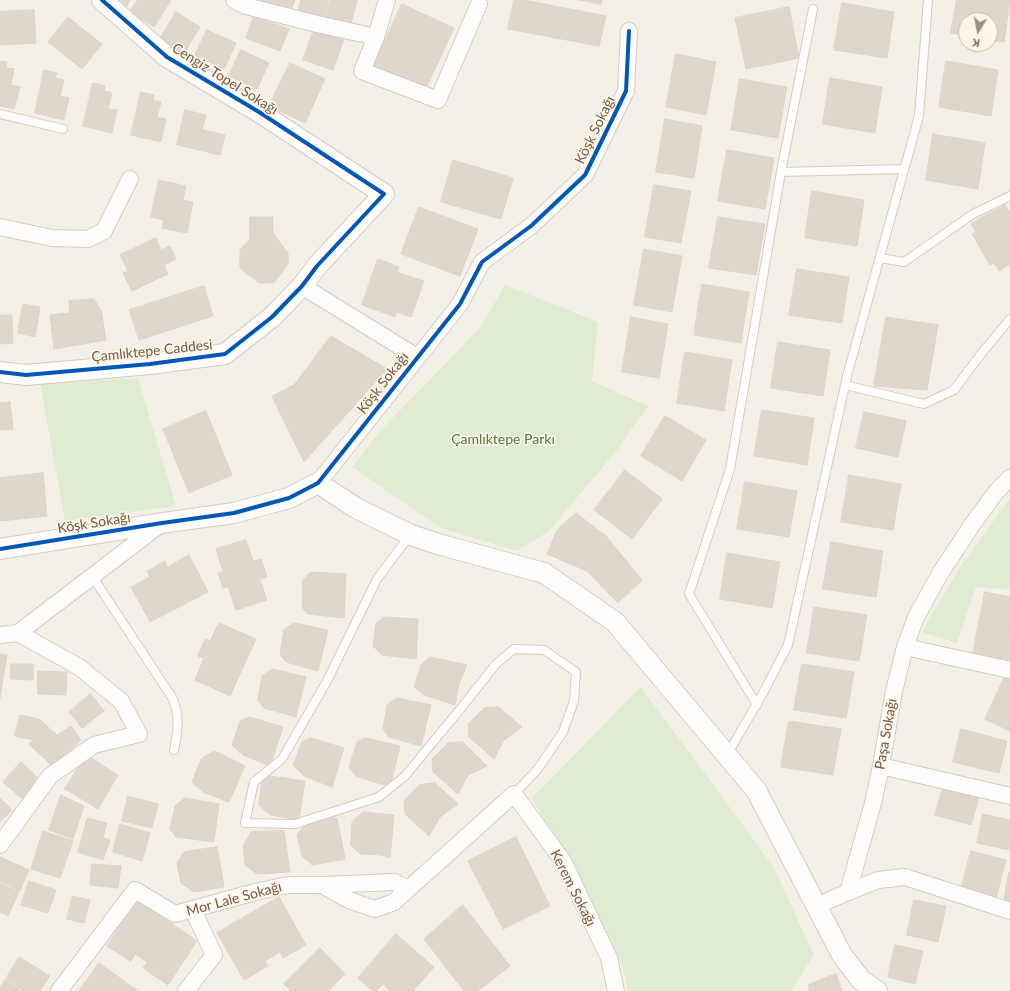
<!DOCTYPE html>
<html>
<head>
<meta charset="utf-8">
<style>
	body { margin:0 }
	#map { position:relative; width:1010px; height:991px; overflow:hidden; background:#f5f0e7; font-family:Lato,sans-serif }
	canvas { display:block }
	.north { position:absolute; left:958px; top:12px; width:40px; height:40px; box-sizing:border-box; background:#fff6e7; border:1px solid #c7b7a8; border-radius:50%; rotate:190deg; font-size:11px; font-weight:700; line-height:16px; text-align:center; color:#725949 }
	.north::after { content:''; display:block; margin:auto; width:14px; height:18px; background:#a08e80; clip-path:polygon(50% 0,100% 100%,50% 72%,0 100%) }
</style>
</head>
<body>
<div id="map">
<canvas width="1010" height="991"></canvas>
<div class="north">K</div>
</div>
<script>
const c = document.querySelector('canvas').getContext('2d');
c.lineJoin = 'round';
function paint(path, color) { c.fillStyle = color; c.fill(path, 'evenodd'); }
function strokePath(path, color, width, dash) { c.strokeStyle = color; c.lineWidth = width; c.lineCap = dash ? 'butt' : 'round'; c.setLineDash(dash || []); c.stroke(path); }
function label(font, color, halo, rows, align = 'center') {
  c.font = font + ' Lato,sans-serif'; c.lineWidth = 3; c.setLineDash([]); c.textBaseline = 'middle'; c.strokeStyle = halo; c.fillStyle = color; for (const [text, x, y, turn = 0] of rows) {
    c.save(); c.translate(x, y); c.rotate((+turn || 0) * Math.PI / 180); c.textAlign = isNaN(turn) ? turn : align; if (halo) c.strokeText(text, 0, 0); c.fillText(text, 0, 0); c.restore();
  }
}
const green = new Path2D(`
	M505 285 598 322 592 381 648 406 617 450 549 531 517 551 441 528 352 467 378 433 480 328Z
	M138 378 176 506 65 521 40 383Z
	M1010 498V590L976 587 957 643 922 632 960 567Z
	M641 687 773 866 814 955 791 991H628L623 966 532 798Z`);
const building = new Path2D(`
	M108 0H130L126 8Z
	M138 0H171L154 27 130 12Z
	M259 0H295L291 10Z
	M301 0H328L324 18 298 12Z
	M330 0H357L351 24 325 19Z
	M514 0H524L606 16 599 46 508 29Z
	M579 0H602L601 4Z
	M957 0H1010L1004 42 990 40V20H966V36L951 33Z
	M842 3 894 12 887 58 834 50Z
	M402 4 454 28 425 91 373 67Z
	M789 7 799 58 746 69 735 18Z
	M34 10 36 43 0 45V12Z
	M176 12 200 27 184 54 160 39Z
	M254 16 289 29 280 51 246 38Z
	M68 17 102 44 82 69 48 42Z
	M315 26 345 36 333 70 303 60Z
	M207 30 236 43 224 69 195 55Z
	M241 50 269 63 257 89 229 76Z
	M676 54 716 62 706 115 666 107Z
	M0 61 7 62 6 68 14 69 11 85 20 87 14 109 0 106Z
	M946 61 998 70 991 116 939 107Z
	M290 63 325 79 305 123 269 106Z
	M44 70 57 73 55 78 64 80 60 96 69 98 64 120 35 113Z
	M830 78 882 87 875 133 823 124Z
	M740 79 787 87 778 138 731 130Z
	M93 83 105 86 104 91 112 93 108 109 117 110 112 133 83 126Z
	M141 92 154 95 153 100 161 102 157 117 166 119 161 142 131 135Z
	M185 110 206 115 202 130 225 135 220 155 177 145Z
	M665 119 702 126 694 178 656 172Z
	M933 134 985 143 978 189 926 180Z
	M727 150 774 158 765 209 718 201Z
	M453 160 513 178 501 219 441 202Z
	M159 180 186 186 183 200 193 202 187 233 162 228 164 220 151 217Z
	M654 185 691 191 681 243 645 237Z
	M812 191 864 200 857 246 805 238Z
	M1005 205 1010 212V264L999 271 994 263 990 265 972 234 976 232 971 224Z
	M419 207 478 229 460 276 401 254Z
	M250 217H273V233L288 253V264L274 283H259L240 268V250L250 239Z
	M718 217 765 224 756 275 709 268Z
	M156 238 161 250 170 246 176 259 164 265 168 274 132 291 123 273 128 271 120 255Z
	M644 249 682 256 672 312 634 305Z
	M378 259 399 267 397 272 424 281 411 317 396 312 395 317 362 305Z
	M797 269 849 277 842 323 789 315Z
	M702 284 749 292 741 343 694 335Z
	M204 286 213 316 139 340 129 310Z
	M94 299 101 310 106 340 54 349 50 315 70 313 69 301Z
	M23 304 40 307 35 337 18 333Z
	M0 315H12L13 343 0 344Z
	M631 317 668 324 659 378 622 372Z
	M886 317 938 325 927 390 874 386Z
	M331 336 387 369 304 462 272 396 294 385Z
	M778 342 830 350 823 396 771 388Z
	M685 352 732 360 724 411 677 403Z
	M10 402 13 429 0 430V403Z
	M762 410 814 418 807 465 754 456Z
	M206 411 232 475 189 493 163 429Z
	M864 412 906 421 898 457 856 448Z
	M665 416 706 440 682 481 641 456Z
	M625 470 662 499 632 539 594 510Z
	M43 473 47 516 0 521V478Z
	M849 475 901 484 893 530 841 522Z
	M745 482 797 491 789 537 737 529Z
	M576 513 606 536 642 580 618 603 587 571 547 554 557 530Z
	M246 540 253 561 261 559 267 577 260 579 267 600 236 610 228 587 223 588 218 573 223 571 216 549Z
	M831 542 883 551 876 597 823 589Z
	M727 553 780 562 772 608 720 599Z
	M189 555 208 592 150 622 131 587 150 577 147 571 165 561 167 567Z
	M311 572 346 574 344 618 307 614 302 607 303 580Z
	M985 592 1010 597 1009 660 973 653Z
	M814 607 867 615 859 661 807 653Z
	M385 617 418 619 416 659 382 655 373 646 376 623Z
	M219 623 256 639 230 696 195 680 204 658 198 656 205 639 210 641Z
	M294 623 328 630 318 671 286 662 280 654 284 630Z
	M0 654 7 655 0 698Z
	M430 657 467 665 459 684 455 705 424 695 414 687 421 665Z
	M11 664H34L33 680 11 679Z
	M802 664 854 672 846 718 794 710Z
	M273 669 306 677 296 717 264 708 258 700 262 676Z
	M38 671 67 672 66 695 38 694Z
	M1004 678 1010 680V731L985 719Z
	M91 694 104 711 82 728 69 712Z
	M397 698 431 705 421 746 389 737 383 729 387 705Z
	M499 707 522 727 504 740 494 759 469 737 468 724 484 708Z
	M20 715 39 719 57 735 71 726 81 740 53 767 29 744 33 740 15 736Z
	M250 717 283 727 270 766 243 755 232 745 240 721Z
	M789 721 841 729 833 775 781 767Z
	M961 729 1007 741 999 773 953 762Z
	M311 738 344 748 332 787 304 776 293 765 302 742Z
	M366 738 400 746 390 787 356 776 349 767 357 742Z
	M463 742 487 766 468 775 458 794 433 772 432 759 448 743Z
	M215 751 245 766 229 802 203 792 192 782 201 759Z
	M86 755 118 775 98 809 65 789Z
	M21 762 43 783 26 802 3 782Z
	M263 775 305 781 299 820 270 815 259 805Z
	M435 783 458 804 440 817 429 836 405 814 404 801 419 785Z
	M943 787 979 797 971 825 935 815Z
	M61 795 84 806 73 839 49 830Z
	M128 796 158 804 152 828 122 821Z
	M0 798 12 810 0 822Z
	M185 798 219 804 214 842 176 837 170 829 175 806Z
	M363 812 394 815 390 858 380 855 360 854 351 845 352 822Z
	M983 814 1010 820 1009 850 977 843Z
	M88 818 107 823 103 838 110 840 103 860 78 852Z
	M337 818 345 859 312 865 302 856 297 835 305 824Z
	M120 824 150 833 142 861 113 852Z
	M43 831 73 841 60 878 31 869Z
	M284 831 290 872 257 874 245 865 243 846 251 832Z
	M516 837 550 906 503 929 468 861Z
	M217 847 224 887 194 892 181 883 177 863 184 852Z
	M971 851 1006 860 996 898 961 890Z
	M0 857 29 870 20 891 0 881Z
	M92 864 121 866 118 888 90 885Z
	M1009 873H1010V903L1004 902Z
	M29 881 56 890 48 913 21 905Z
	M0 883 19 892 8 916 0 912Z
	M73 896 90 900 84 923 67 919Z
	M279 897 306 945 283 958 280 952 265 961 268 966 244 980 217 933Z
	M137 900 197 941 168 985 143 968 147 962 135 954 131 961 107 946Z
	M914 900 946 906 938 942 907 935Z
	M463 905 510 966 478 991H464L424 939Z
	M396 934 434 967 413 991H390L383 984 376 991H373L358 978Z
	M895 945 923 951 915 984 888 977Z
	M320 948 345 974 328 991H291L284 984Z
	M19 957 50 976 40 991H25L6 979Z
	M99 963 138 991H79Z
	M836 974 842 991H810L808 985Z
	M5 980 22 991H0V989Z`);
const service = new Path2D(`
	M0 114 63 129
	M781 172 904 169
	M880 258 904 262 973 214 1010 196
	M845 385 924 404 954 390 981 354 1010 319
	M410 535 377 579 327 681 282 759 254 782 245 823 295 824 379 797 405 776 462 707 496 664 514 649 544 650 576 672 574 701 563 732 537 770 514 794
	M92 576 173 699C180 717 178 731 174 750
	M757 705 689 594 730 469 781 172 813 9
	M727 755 763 693 788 645 847 376 919 116 928 0`);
const minor = new Path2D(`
	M234 0 246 6 317 24 376 37
	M387 0 376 37 362 71 438 100 479 4
	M0 227 52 238 88 239 104 231 130 179
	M302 286 417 357
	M318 483 460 304 482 262 531 226 585 175 626 91 629 31
	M0 635 18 633 162 523
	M905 647 916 617 941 572 974 522 996 492 1010 478
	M881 766 1010 796
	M0 845 50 776 94 745 139 734 121 701 79 667 18 633
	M322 885 394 882 408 889
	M848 892 878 880 905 877 1010 911
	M816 906 848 892 873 803 881 766 894 691 905 647 1010 670
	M59 991 135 890 175 914 259 891 288 885H322L351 901 375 909 394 902 514 794 563 861 609 958 616 991
	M186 991 214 955 193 910`);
const tertiary = new Path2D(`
	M0 372 26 375 150 364 225 354 272 317 302 286 317 266 384 194 259 112 167 57 102 0
	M0 549 162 523 234 513 289 498 318 483 356 508 411 535 438 544 544 573 615 622 756 790 842 955 861 980 877 991`);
const cycleway = new Path2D(`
	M0 372 26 375 150 364 225 354 272 317 302 286 317 266 384 194 259 112 167 57 102 0
	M0 549 162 523 234 513 289 498 318 483 460 304 482 262 531 226 585 175 626 91 629 31`);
const streetNames = [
	["Cengiz Topel Sokağı",225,79,32],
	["Köşk Sokağı",595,130,-64],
	["Çamlıktepe Caddesi",152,351,-6],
	["Köşk Sokağı",383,383,-52],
	["Köşk Sokağı",94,523,-9],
	["Paşa Sokağı",886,734,-80],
	["Kerem Sokağı",573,888,63],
	["Mor Lale Sokağı",234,899,-15]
];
const parkNames = [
	["Çamlıktepe Parkı",503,439]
];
paint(green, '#e0ecd2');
paint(building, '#dfd6cd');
strokePath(building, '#ded3c9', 1);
strokePath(service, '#d4cbc2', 10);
strokePath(minor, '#d4cbc2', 18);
strokePath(tertiary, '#d4cbc2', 22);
strokePath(service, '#fefdfb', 8);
strokePath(minor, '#fefdfb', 16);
strokePath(tertiary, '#fefdfb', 20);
strokePath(cycleway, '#0057b8', 4);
label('14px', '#725949', '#fff6e7', streetNames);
label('14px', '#4f7842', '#fff6e7', parkNames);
</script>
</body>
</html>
